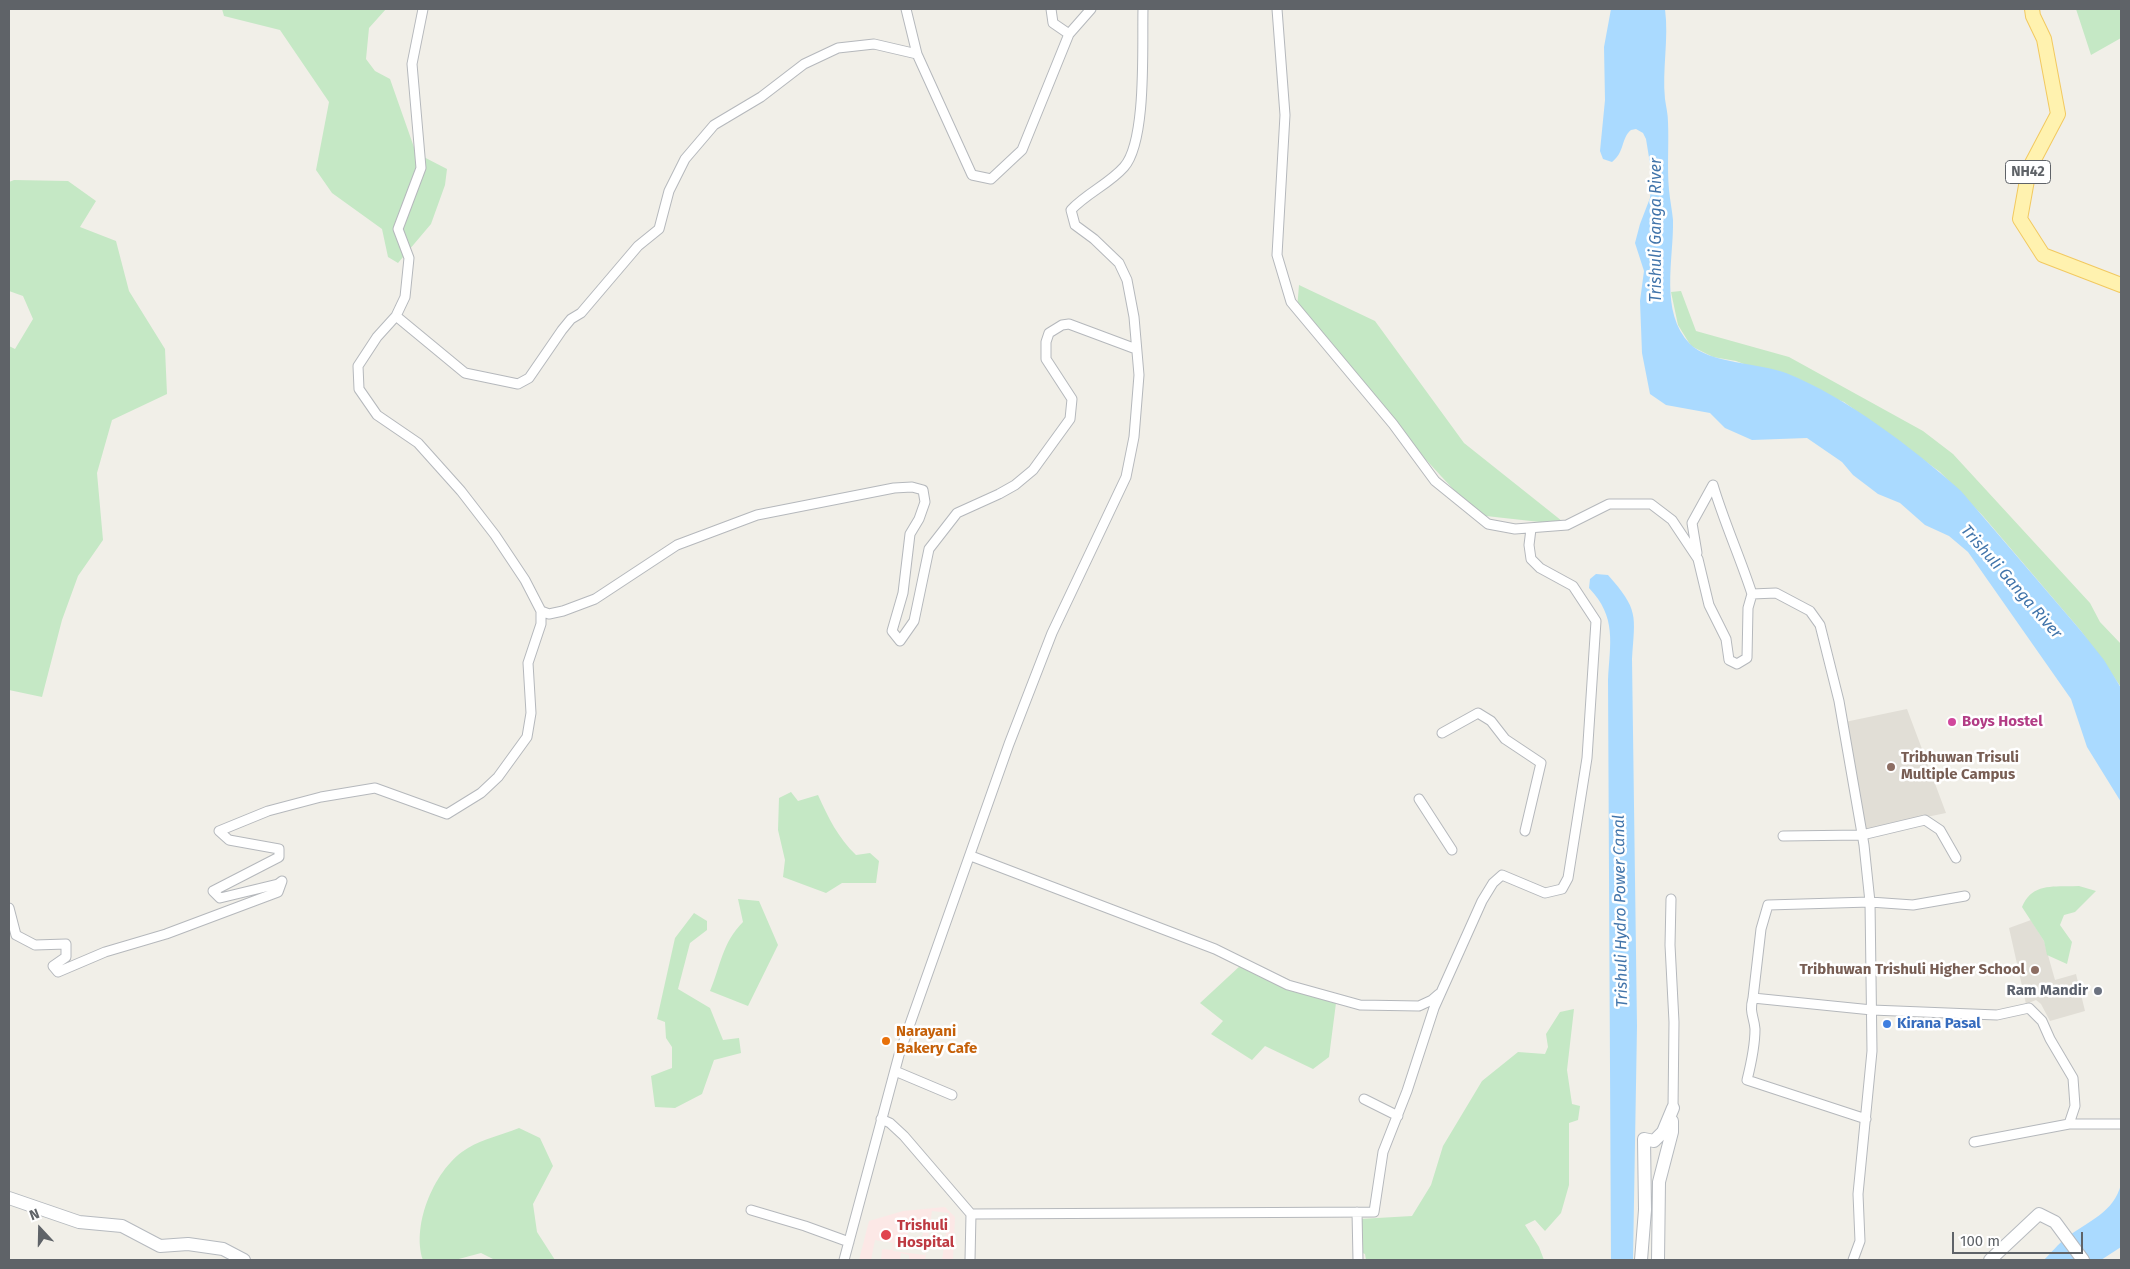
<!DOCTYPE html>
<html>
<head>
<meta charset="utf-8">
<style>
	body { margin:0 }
	#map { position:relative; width:2130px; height:1269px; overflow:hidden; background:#f1efe8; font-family:"Fira Sans",sans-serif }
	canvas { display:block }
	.frame { position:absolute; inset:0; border:10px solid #5f6368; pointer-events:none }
	.north { position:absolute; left:15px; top:1204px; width:50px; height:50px; -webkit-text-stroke:4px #fff; paint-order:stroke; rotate:339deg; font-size:14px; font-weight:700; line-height:20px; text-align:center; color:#5f6368 }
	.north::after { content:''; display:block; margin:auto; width:18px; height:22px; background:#5f6368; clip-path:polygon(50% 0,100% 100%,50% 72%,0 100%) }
	.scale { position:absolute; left:1952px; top:1232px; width:131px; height:22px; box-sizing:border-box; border:2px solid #5f6368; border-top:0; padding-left:6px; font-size:15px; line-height:18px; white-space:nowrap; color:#5f6368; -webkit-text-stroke:4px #fff; paint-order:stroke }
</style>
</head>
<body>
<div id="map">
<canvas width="2130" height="1269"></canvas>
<div class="frame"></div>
<div class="north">N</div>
<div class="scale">100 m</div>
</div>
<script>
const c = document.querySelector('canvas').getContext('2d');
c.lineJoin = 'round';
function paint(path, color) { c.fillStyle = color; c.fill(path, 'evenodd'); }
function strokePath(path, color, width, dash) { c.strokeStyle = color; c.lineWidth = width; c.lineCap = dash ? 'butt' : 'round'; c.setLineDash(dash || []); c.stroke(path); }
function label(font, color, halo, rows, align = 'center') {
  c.font = font + ' "Fira Sans",sans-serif'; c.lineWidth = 5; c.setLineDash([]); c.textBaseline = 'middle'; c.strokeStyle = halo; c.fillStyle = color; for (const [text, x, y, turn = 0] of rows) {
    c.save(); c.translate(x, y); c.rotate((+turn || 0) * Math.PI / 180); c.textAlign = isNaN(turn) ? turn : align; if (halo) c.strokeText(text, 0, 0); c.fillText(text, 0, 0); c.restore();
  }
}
const education = new Path2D(`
	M1907 709 1946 813 1863 830 1845 722Z
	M2031 920 2044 941 2055 980 2076 974 2085 1011 2050 1021 2041 1004 2036 1000 2026 1004 2009 928Z`);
const medical = new Path2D(`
	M945 1207 955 1217 953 1260H942L949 1213 932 1211 925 1260H909V1255L901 1253 900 1260H881L882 1249 892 1250 893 1243 875 1240 871 1260H859L869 1221 903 1211ZM910 1226 924 1230 921 1241 916 1239 915 1243 906 1240ZM895 1242 926 1246 925 1255 893 1251Z`);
const green = new Path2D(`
	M222 9H386L369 28 366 59 375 71 390 79 416 153 447 169 445 185 431 224 398 263 388 257 382 229 332 193 316 170 329 102 280 30 224 16Z
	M2076 9H2121V38L2091 55Z
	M14 180 68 181 96 201 80 227 116 241 129 291 165 349 167 394 112 420 97 473 103 540 78 576 62 620 42 697 9 690V346L15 349 33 319 23 296 9 291V182Z
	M1299 285 1375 321 1464 443 1567 525 1477 515 1393 424 1297 309Z
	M1681 291 1696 331 1789 357 1923 431 1953 454 2090 603 2100 622 2121 644V687L2081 631 1983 516 1940 472 1844 402 1736 361 1713 357 1691 346 1678 325 1671 292Z
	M791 792 798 801 818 795C828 817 838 838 856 855L870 853 879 861 876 883H842L826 893 783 877 785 860 778 830 779 798Z
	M2079 886 2096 891 2075 912 2064 915 2060 925 2072 942 2067 964 2047 955 2044 941 2022 907C2032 882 2055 887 2079 886Z
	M738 899 759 901 778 945 748 1006 710 991C721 965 722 943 743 922Z
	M694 913 707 921V930L690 943 678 989 710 1008 723 1040 739 1038 741 1053 714 1060 702 1094 675 1108 655 1107 651 1076 672 1068V1047L666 1038 665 1022 657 1019 675 938Z
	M1241 965 1260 977 1336 1003 1329 1057 1313 1069 1265 1046 1252 1060 1211 1034 1223 1021 1200 1003Z
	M1574 1009 1567 1070 1572 1104 1580 1106 1578 1120 1569 1123V1185L1561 1213 1545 1231 1535 1220 1525 1225 1539 1247 1544 1260H1366L1365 1254 1360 1252V1219L1412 1216 1431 1185 1443 1146 1482 1081 1518 1052 1545 1054 1548 1047 1546 1034 1560 1012Z
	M519 1128 540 1138 553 1166 533 1204 537 1232 555 1260H495L481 1253 455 1260H423C411 1225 435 1167 468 1148 483 1139 502 1135 519 1128Z`);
const water = new Path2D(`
	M1611 9H1665C1669 39 1662 69 1665 99 1666 107 1668 114 1668 122 1669 144 1667 167 1669 190 1670 200 1672 210 1673 220 1674 259 1659 312 1690 344 1708 363 1760 363 1786 373 1846 397 1913 448 1961 491L2081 631 2104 660 2121 688V802L2087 747 2071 699 1968 552 1949 536 1925 525 1900 503 1878 494 1853 475 1842 462 1807 438 1752 440 1725 428 1710 413 1666 405 1650 394 1642 353 1640 301 1644 271 1635 243 1640 224 1650 198 1652 176 1646 139 1643 133 1636 129 1631 130C1621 138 1625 152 1612 162L1603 159 1600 151 1605 100 1604 47Z
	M1596 574 1608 575C1639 610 1635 615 1632 659L1637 1026 1633 1260H1611L1608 680C1610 643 1617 617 1589 588L1590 579Z
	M2121 1184V1247L2101 1260H2044C2051 1253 2058 1244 2066 1238 2088 1221 2114 1213 2121 1184Z`);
const street = new Path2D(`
	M423 9 412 64 421 168 398 229 409 258 405 297 396 316 377 337 358 366 359 389 377 415 418 443 461 491 495 535 525 580 541 611 549 614 563 611 595 599 677 545 757 515 894 488 912 487 923 490 925 502 919 519 910 534 903 593 892 631 900 641 914 621 929 549 957 513 999 494 1015 485 1033 470 1070 419 1072 399 1046 359V342L1049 333 1062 325 1069 324 1136 349
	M906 9 917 54 972 175 991 179 1022 150 1069 34 1091 9
	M1051 9 1053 23 1069 34
	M1277 9 1285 115 1277 255 1291 302 1393 424 1435 481 1488 524 1515 529 1567 525 1609 504H1651L1672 520 1698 559 1709 605 1726 639 1729 660 1737 664 1747 658 1748 608 1752 594 1776 593 1810 611 1820 625 1839 701 1864 845 1870 902 1872 1051 1858 1194 1860 1241 1853 1260
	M396 316 465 373 518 384 529 378 562 330 571 319 581 313 638 246 659 229 669 191 685 159 714 125 761 97 804 64 838 48 874 44 917 54
	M1697 553 1692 523 1713 485C1724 522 1740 557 1752 594
	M1442 733 1478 713 1491 721 1505 739 1541 763 1525 831
	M1419 799 1452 850
	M1783 836 1862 835 1925 820 1940 830 1956 858
	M971 856 1215 949 1288 985 1360 1005 1419 1006 1432 1000 1439 994
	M1671 899 1670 945 1674 1022 1673 1108
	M9 908 16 935 35 945 66 944V957L53 966 58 972 105 952 166 934 278 892 282 881 278 884 220 898 213 891 279 857V849L229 840 219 831 268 811 321 797 375 788 447 814 481 793 498 777 527 737 531 713 528 663 541 624V611
	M1753 998 1761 929 1768 905 1870 902 1913 905 1965 896
	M895 1071 952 1095
	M1364 1099 1398 1116
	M881 1119 890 1123 904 1136 971 1214 970 1260
	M1866 1119 1747 1080C1751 1064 1755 1046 1755 1029 1754 1016 1749 1013 1753 998L1872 1010 1997 1015 2029 1008 2042 1021 2050 1039 2073 1078 2075 1106 2069 1124 1974 1142
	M2069 1124H2121
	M751 1210 805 1226 849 1242
	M1357 1212 1358 1260
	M971 1214 1374 1212 1383 1152 1407 1091 1434 1008 1482 901 1493 883 1502 875 1545 893 1562 889 1568 878 1587 758 1596 621 1573 586 1540 568 1531 559 1529 545 1531 529
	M844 1260 899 1055 1009 744 1052 633 1126 477 1134 437 1139 375 1134 317 1127 280 1119 263 1094 239 1075 225 1071 210C1087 193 1109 184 1124 167 1147 141 1142 45 1143 9`);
const secondary = new Path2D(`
	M9 1198 79 1222 122 1226 160 1246 188 1244 223 1249 244 1260
	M1641 1260 1645 1210 1644 1139 1654 1141 1663 1132 1673 1108
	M1658 1260 1659 1182 1672 1132V1121
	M1990 1260 2039 1214 2055 1222 2083 1260`);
const primary = new Path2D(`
	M2032 9 2033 16 2044 39 2058 114 2029 169 2020 219 2043 255 2121 285`);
const markers = [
	[1952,722,5,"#d1479c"],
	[1891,767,5,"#8d6e63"],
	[2035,970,5,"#8d6e63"],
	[2098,991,5,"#6b7280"],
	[1887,1024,5,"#3f7fe0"],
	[886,1041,5,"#e8710a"],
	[886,1235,6,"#e0444e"]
];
const shields = [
	[2028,172,45]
];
const shieldNames = [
	["NH42",2028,172]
];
const hotelNames = [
	["Boys Hostel",1962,722]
];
const educationNames = [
	["Tribhuwan Trisuli",1901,758],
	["Multiple Campus",1901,775],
	["Tribhuwan Trishuli Higher School",2025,970,"right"]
];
const worshipNames = [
	["Ram Mandir",2088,991]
];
const shopNames = [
	["Kirana Pasal",1897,1024]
];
const foodNames = [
	["Narayani",896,1032],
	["Bakery Cafe",896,1049]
];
const healthNames = [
	["Trishuli",897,1226],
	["Hospital",897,1243]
];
const waterNames = [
	["Trishuli Ganga River",1657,230,-90],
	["Trishuli Ganga River",2011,582,49],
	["Trishuli Hydro Power Canal",1621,911,-91]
];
paint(education, '#e1ded6');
paint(medical, '#fce8e6');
paint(green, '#c5e8c5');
paint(water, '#aadaff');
strokePath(street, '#b5b8bc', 11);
strokePath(secondary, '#b6babf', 14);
strokePath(primary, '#f2c960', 16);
strokePath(street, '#fff', 9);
strokePath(secondary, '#fff', 12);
strokePath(primary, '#fff2af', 14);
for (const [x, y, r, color] of markers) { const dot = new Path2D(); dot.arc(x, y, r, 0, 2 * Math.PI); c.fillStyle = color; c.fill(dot); strokePath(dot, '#fff', 2); }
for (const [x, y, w] of shields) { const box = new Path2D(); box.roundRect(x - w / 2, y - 11.5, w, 23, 4); c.fillStyle = '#fff'; c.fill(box); strokePath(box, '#5f6368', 1); }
label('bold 14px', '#5f6368', null, shieldNames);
label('bold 15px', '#b23c85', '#fff', hotelNames, 'left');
label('bold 15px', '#785e54', '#fff', educationNames, 'left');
label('bold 15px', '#5b616d', '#fff', worshipNames, 'right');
label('bold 15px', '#366cbe', '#fff', shopNames, 'left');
label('bold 15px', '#c56008', '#fff', foodNames, 'left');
label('bold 15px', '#be3a42', '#fff', healthNames, 'left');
label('italic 16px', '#4174aa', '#fff', waterNames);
</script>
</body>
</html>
